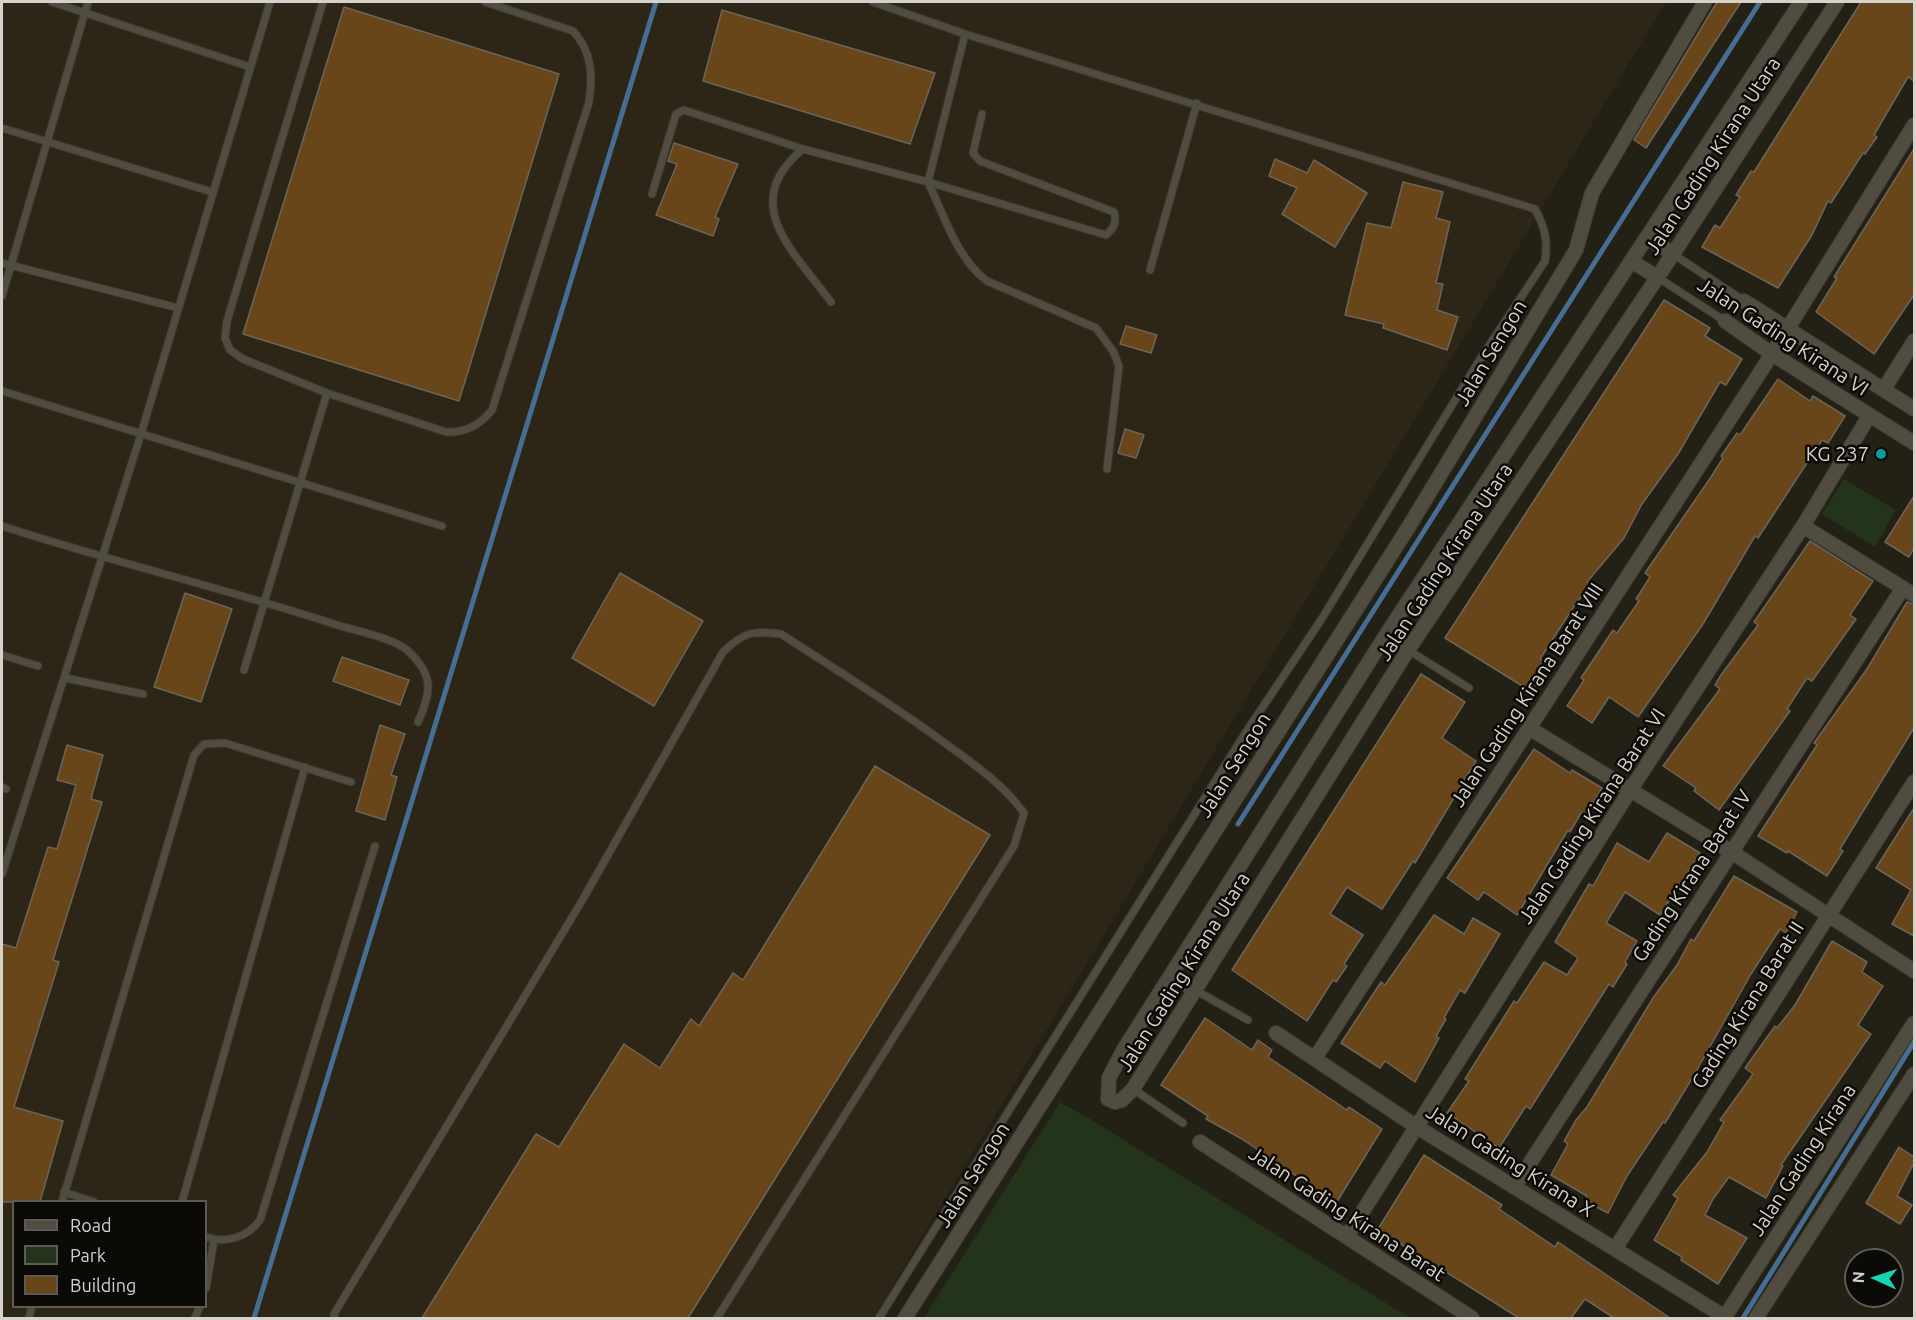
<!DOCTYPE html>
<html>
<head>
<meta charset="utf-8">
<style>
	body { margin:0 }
	#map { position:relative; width:1916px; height:1320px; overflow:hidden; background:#232015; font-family:Ubuntu,sans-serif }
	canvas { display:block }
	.frame { position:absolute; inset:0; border:3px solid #d4d2cb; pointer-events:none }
	.legend { position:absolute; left:12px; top:1200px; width:195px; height:108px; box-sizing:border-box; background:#0b0a06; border:2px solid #5b5a55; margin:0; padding:8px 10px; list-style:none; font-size:18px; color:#d4d2cb }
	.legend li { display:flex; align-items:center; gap:12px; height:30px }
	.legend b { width:30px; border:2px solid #5b5a55 }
	.north { position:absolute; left:1844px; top:1248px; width:60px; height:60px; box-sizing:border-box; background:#0b0a06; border:2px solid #5b5a55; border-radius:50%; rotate:273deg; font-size:16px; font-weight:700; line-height:24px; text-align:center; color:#d4d2cb }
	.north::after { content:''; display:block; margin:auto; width:21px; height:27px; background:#17d5b3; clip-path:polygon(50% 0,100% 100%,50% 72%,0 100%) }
</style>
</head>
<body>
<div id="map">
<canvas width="1916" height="1320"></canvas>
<div class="frame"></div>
<ul class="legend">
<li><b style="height:8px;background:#504c40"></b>Road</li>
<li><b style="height:16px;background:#23341a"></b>Park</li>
<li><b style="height:16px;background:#68461a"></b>Building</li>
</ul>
<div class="north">N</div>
</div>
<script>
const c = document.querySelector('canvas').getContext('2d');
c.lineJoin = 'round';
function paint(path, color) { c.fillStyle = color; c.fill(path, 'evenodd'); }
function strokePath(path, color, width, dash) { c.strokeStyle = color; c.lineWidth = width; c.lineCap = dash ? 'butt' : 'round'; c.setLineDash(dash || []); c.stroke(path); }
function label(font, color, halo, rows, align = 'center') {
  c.font = font + ' Ubuntu,sans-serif'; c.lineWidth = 5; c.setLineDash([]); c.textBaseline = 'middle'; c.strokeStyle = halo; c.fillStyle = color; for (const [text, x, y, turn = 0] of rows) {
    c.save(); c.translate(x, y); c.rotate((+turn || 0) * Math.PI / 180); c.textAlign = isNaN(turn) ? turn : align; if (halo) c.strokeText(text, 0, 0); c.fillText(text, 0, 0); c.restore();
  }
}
const industrial = new Path2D(`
	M2 2H1666L873 1318H2ZM14 1202H206V1306H14Z`);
const green = new Path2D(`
	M1844 479 1896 510 1875 547 1822 514Z
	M1060 1102 1090 1119 1410 1318H924Z`);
const stream = new Path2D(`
	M1238 824 1760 2
	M254 1318 656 2
	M1743 1318 1914 1042`);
const building = new Path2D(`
	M1717 2H1741L1646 148 1634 140Z
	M1861 2H1914V81L1908 77 1874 135 1877 137 1865 154 1863 153 1831 203 1828 201 1812 235 1778 288 1702 247 1715 225 1720 228 1740 197 1736 195 1751 171 1754 172Z
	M344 7 559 74 459 401 243 334Z
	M722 10 935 73 910 144 703 81Z
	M674 143 738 164 715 217 719 219 713 236 656 215 677 164 668 161Z
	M1914 149V295L1874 354 1816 312 1837 278 1834 277Z
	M1275 159 1307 173 1314 160 1367 193 1335 247 1282 214 1297 188 1269 176Z
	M1403 182 1443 192 1436 218 1450 222 1436 283 1443 284 1437 310 1458 317 1447 350 1383 328 1384 324 1345 315 1367 223 1391 228Z
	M1664 300 1710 328 1705 336 1742 359 1726 385 1720 382 1678 454 1642 504 1624 538 1587 582 1591 585 1576 603 1540 659 1549 665 1532 692 1445 638Z
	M1126 326 1157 335 1151 353 1120 344Z
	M1778 379 1810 401 1813 396 1845 416 1828 443 1822 440 1758 538 1755 536 1703 624 1638 717 1609 697 1592 723 1567 706 1584 680 1581 678 1613 630 1617 633 1639 601 1636 599 1650 577 1645 573 1711 477 1723 458 1721 456 1737 433 1740 435Z
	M1125 429 1144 435 1136 458 1118 453Z
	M1914 496V548L1909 557 1885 542Z
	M1810 541 1873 581 1850 615 1856 619 1812 681 1807 678 1787 709 1790 711 1719 810 1694 791 1696 788 1663 766 1720 689 1715 685 1721 675 1758 625 1754 622Z
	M620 573 703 621 654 706 572 658Z
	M185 593 232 609 201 702 154 687Z
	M1907 602 1914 604V728L1840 849 1843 851 1827 876 1788 851 1787 853 1758 836 1817 745 1814 743 1867 669Z
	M342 657 409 680 400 705 333 681Z
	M1421 674 1465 702 1442 738 1476 761 1415 863 1413 861 1382 909 1347 887 1330 914 1363 935 1344 964 1347 966 1336 982 1333 980 1307 1021 1232 970Z
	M380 725 405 734 391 775 397 777 385 820 356 811Z
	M67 745 103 755 91 799 102 802 53 960 59 962 14 1107 63 1121 40 1202H2V944L16 948 48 847 57 849 76 785 57 780Z
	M1534 749 1570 773 1572 770 1602 788 1586 815 1581 813 1570 832 1568 830 1517 915 1484 892 1478 900 1447 878Z
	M875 766 990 835 688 1318H422L536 1134 559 1147 624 1044 660 1068 691 1019 699 1026 733 973 743 980Z
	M1914 808V936L1892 924 1911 890 1876 868Z
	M1667 833 1700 853 1660 915 1625 892 1606 923 1637 941 1625 962 1627 964 1613 987 1609 984 1530 1109 1526 1106 1499 1148 1447 1113 1469 1081 1465 1079 1514 1001 1517 1003 1544 962 1567 975 1578 958 1555 942 1589 884 1593 886 1617 843 1649 862Z
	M1734 876 1797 912 1786 933 1780 929 1751 974 1694 1075 1665 1123 1663 1122 1627 1176 1608 1213 1585 1201 1587 1196 1551 1175 1568 1144 1564 1141 1576 1120 1587 1107 1653 998 1677 965 1691 939 1694 941Z
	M1434 915 1464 934 1473 918 1500 934 1465 993 1460 990 1444 1018 1446 1019 1436 1036 1439 1038 1415 1082 1385 1061 1380 1068 1341 1043 1381 982 1385 985Z
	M1832 941 1867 962 1862 972 1883 986 1858 1025 1871 1034 1781 1165 1783 1166 1766 1198 1729 1177 1713 1199 1705 1215 1747 1238 1718 1284 1681 1260 1682 1257 1654 1240 1678 1198 1673 1195 1707 1152 1724 1122 1720 1120 1753 1074 1745 1068 1775 1026 1777 1028 1795 1005Z
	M1205 1018 1252 1050 1258 1040 1272 1050 1268 1057 1347 1110 1349 1107 1382 1129 1333 1208 1301 1187 1305 1182 1242 1139 1206 1119 1208 1116 1161 1085Z
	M1899 1147 1914 1157V1163L1897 1196 1912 1205 1900 1224 1866 1203Z
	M1424 1155 1502 1205 1499 1209 1555 1247 1558 1242 1670 1318H1614L1585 1299 1571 1318H1519L1435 1265 1432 1269 1411 1255 1413 1252 1378 1229Z`);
const lane = new Path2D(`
	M52 2 250 67
	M323 2 227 321 225 338 230 350 243 359 327 393 446 432C466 433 480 425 492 410L589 102C593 76 592 51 573 31L485 2
	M873 2 965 34 1535 209C1545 227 1548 241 1545 261L1477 364 1321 620 1246 732 879 1318
	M982 114 973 153 980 161 1114 212C1117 222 1114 228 1106 235L928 182C944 215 957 259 987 281L1096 328 1113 351 1119 366 1107 469
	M2 128 212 192
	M652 194 676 114 684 110 803 149
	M1673 254 1744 301
	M2 263 178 308
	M1150 270 1197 103
	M1657 277 1725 321
	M2 296 88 2
	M831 302C794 252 737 203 803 149L928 182 965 34
	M2 391 442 526
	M2 526C112 562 224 588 334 624 352 630 394 638 407 650 434 675 432 690 418 722
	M1408 650 1469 688
	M2 655 38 666
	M244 670 327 393
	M65 678 143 694
	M2 787 6 789
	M2 874 141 434 270 2
	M1195 990 1248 1020
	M1133 1089 1183 1123
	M64 1192 94 1202
	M62 1202 194 755 204 744 225 743 351 782
	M182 1202 305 767
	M206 1237C226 1244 248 1237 260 1220L375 846
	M206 1288 214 1240
	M29 1318 32 1306
	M195 1318 200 1306
	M335 1318 334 1314 583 899 723 652C745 631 752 631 781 634 838 671 895 706 949 746 976 766 1004 785 1024 813L1014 846 717 1318`);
const street = new Path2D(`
	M1801 2 1386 635 1124 1049 1109 1078 1108 1099 1115 1102 1122 1100 1133 1089 1408 650 1673 254 1837 2
	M1647 237 1673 254
	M1631 261 1657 277
	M1744 301 1914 409
	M1725 321 1772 354 1914 443
	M1884 389 1914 341
	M1803 526 1914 595
	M1386 635 1408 650
	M1529 728 1730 851 1914 971
	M1172 976 1195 990
	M1276 1033 1417 1127 1725 1317
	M1315 1058 1772 354 1914 125
	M1200 1142 1472 1318
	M1515 1186 1903 588
	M1347 1236 1631 789 1803 526 1869 416
	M1615 1249 1914 782
	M905 1318 1408 528 1576 250 1592 193 1705 2
	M1724 1318 1914 1023
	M1756 1318 1914 1074`);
const markers = [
	[1881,454,6,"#0f9aa8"]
];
const streetNames = [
	["Jalan Gading Kirana Utara",1713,156,-57],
	["Jalan Gading Kirana VI",1783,337,33],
	["Jalan Sengon",1491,353,-59],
	["Jalan Gading Kirana Utara",1445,562,-57],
	["Jalan Gading Kirana Barat VIII",1527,695,-57],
	["Jalan Sengon",1234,765,-58],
	["Jalan Gading Kirana Barat VI",1592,816,-57],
	["Gading Kirana Barat IV",1692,876,-57],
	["Jalan Gading Kirana Utara",1184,972,-58],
	["Gading Kirana Barat II",1748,1005,-58],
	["Jalan Gading Kirana",1803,1160,-57],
	["Jalan Gading Kirana X",1510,1161,32],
	["Jalan Sengon",973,1175,-58],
	["Jalan Gading Kirana Barat",1347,1214,33]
];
const poiNames = [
	["KG 237",1869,454]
];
paint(industrial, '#2d2616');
paint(green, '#23341a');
strokePath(stream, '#466d94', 5);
paint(building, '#68461a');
strokePath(building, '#6d6459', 1.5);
strokePath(lane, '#3c3932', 9);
strokePath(street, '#3c3932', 16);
strokePath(lane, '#504c40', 7);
strokePath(street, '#504c40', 14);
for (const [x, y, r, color] of markers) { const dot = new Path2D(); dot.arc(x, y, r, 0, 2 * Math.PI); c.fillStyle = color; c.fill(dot); strokePath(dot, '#0b0a06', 2); }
label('20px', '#d4d2cb', '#0b0a06', streetNames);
label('20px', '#d4d2cb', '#0b0a06', poiNames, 'right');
</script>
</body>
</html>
